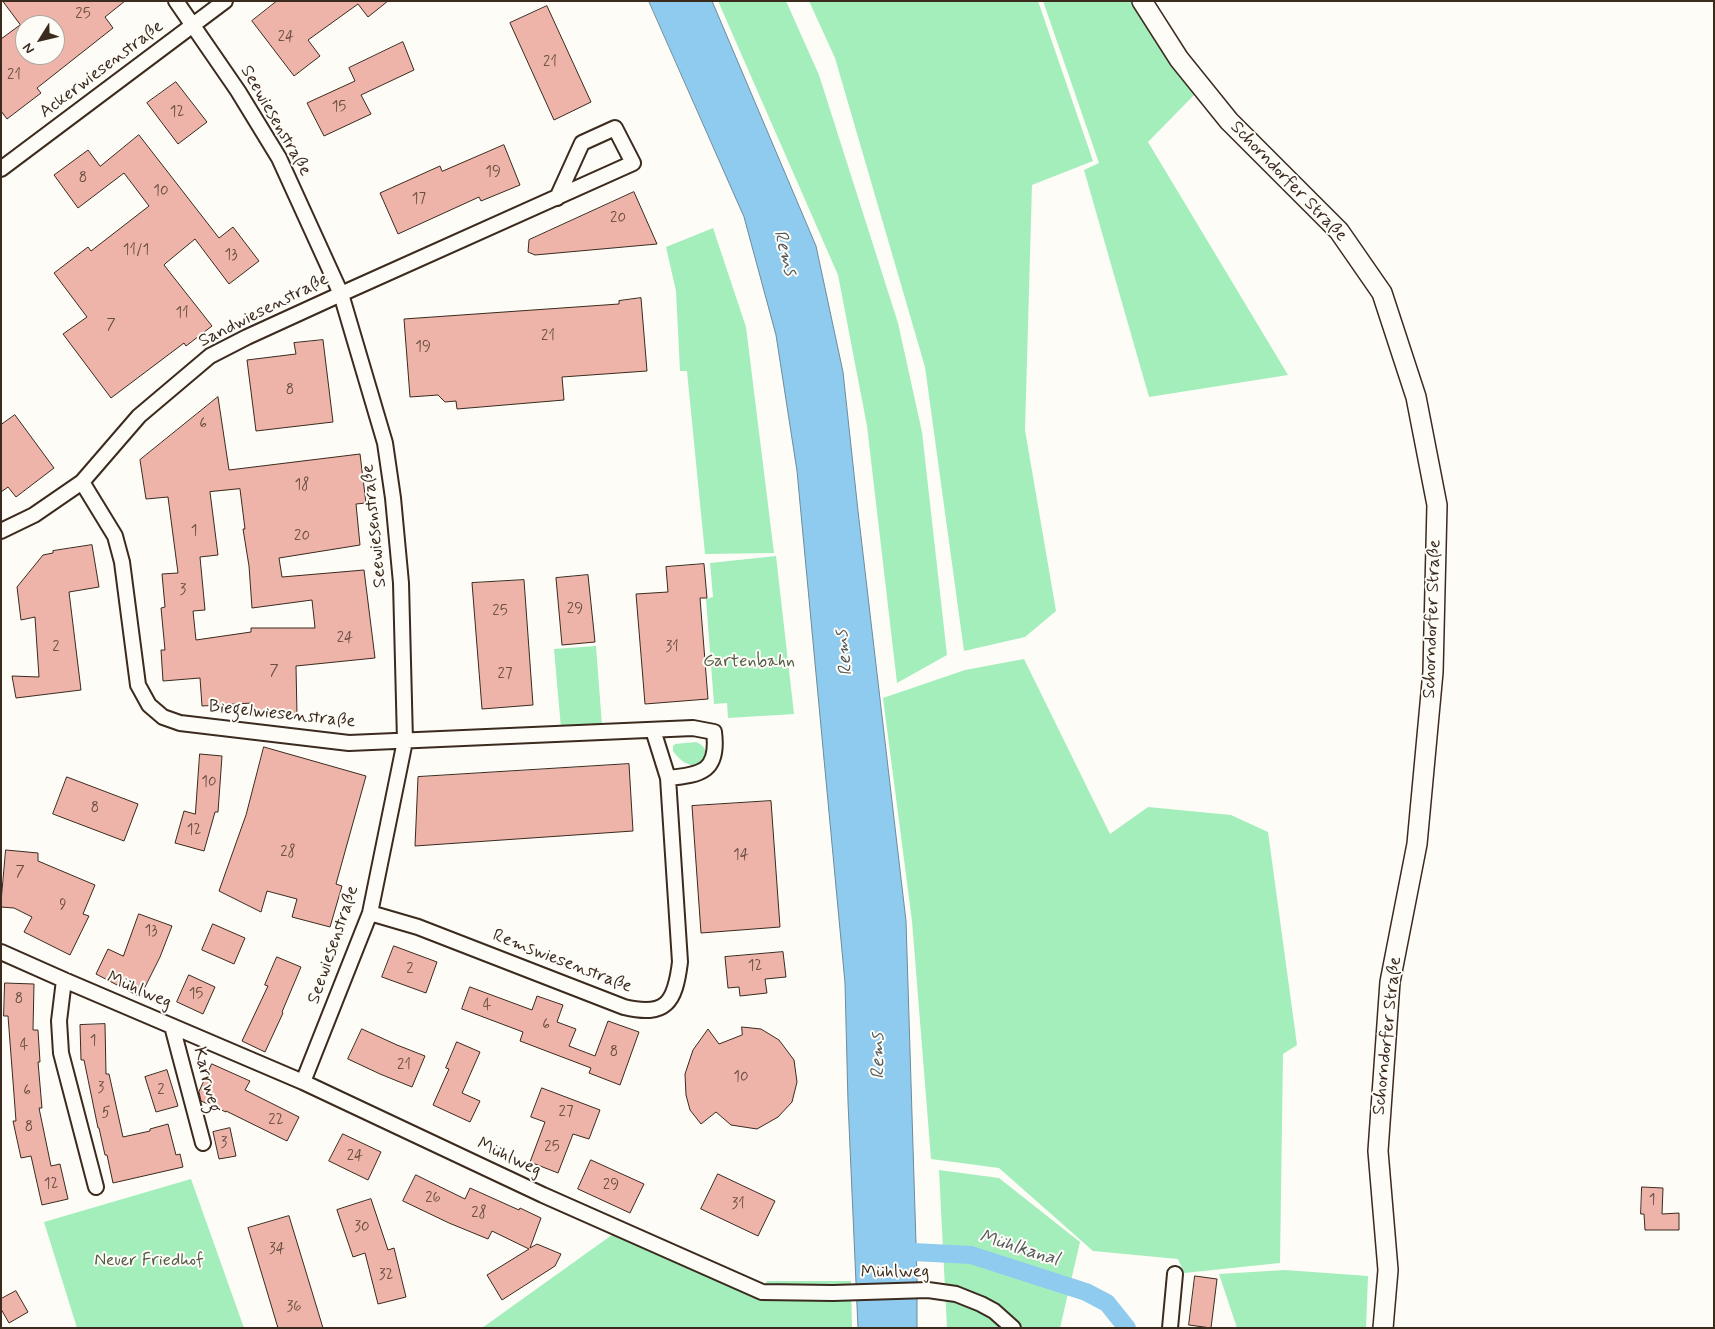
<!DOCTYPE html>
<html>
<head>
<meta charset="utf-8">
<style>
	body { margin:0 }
	#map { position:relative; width:1715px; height:1329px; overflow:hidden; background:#fdfcf7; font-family:Mynerve,sans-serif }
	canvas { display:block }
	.frame { position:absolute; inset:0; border:2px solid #3b2a1e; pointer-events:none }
	.north { position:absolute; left:15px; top:15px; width:50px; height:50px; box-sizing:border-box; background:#fdfcf7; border:1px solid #afa8a0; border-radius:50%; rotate:234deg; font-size:14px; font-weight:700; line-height:20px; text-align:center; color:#3b2a1e }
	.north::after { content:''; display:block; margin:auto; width:18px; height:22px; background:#3b2a1e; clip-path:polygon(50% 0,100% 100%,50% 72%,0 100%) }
</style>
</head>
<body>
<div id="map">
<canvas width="1715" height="1329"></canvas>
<div class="frame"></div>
<div class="north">N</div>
</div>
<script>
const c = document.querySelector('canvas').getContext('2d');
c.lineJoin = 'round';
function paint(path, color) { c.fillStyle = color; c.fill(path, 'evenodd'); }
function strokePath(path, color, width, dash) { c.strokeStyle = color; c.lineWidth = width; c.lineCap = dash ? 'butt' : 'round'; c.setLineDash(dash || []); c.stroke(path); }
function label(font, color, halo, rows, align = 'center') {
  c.font = font + ' Mynerve,sans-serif'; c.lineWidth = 4; c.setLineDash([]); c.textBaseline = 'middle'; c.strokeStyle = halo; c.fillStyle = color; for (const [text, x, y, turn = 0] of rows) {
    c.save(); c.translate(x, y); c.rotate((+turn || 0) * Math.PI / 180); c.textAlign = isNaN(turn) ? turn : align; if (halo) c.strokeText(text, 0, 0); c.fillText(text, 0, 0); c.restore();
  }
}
const green = new Path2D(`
	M718 1H786L819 75 898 323 922 432 947 655 897 683 867 426 838 275Z
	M809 1H1038L1093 161 1032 185 1025 430 1056 611 1025 637 964 651 925 367 835 58Z
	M1043 1H1144L1195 94 1148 142 1288 375 1149 397 1084 170 1099 163Z
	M713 228 746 327 774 553 705 554 687 371H680L676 291 666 247Z
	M776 556 794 714 728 718 727 703 714 704 706 599 713 597 710 563Z
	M596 646 602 725 561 728 554 649Z
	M1024 659 1110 834 1148 807 1231 815 1268 832 1297 1045 1283 1054 1280 1263 1184 1273 1178 1259 1093 1251 999 1168 931 1159 912 921 883 698 965 670Z
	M696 742C720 751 697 784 673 751V746L675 744Z
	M939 1170 999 1178 1080 1242 1060 1328H947Z
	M191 1179 244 1328H77L44 1222Z
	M623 1227 764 1287 767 1281H851L852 1328H482Z
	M1285 1270 1368 1276 1366 1328H1237L1219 1274Z`);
const water = new Path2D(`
	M649 1H712L816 246 843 372 858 511 906 921 917 1276V1328H858L848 1102 845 983 797 471 776 335 744 217Z`);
const canal = new Path2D(`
	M894 1251 971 1255 1086 1292 1107 1303 1127 1328`);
const building = new Path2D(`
	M3 1H125L105 17 113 28 37 88 41 93 7 119 1 111V39L20 25ZM25 25H55V55H25Z
	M277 1H388L368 17 358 4 308 40 320 56 294 76 252 21Z
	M547 6 591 102 554 120 510 23Z
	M403 42 414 70 361 95 371 114 324 136 307 103 355 81 349 68Z
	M176 82 207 122 178 144 147 103Z
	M139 135 219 238 233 227 259 261 229 284 195 239 166 263 164 265 212 326 186 346 184 343 111 398 63 334 87 317 54 273 88 247 91 251 149 206 124 173 78 208 54 175 88 150 100 166Z
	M504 145 520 185 481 201 479 197 398 234 380 193 440 166 442 171Z
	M634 192 657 244 535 255 528 252 529 240Z
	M641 298 647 371 562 377 564 400 457 409 456 401 445 402 438 395 410 397 404 319 619 304V301Z
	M323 340 333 422 256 431 247 360 296 354 294 343Z
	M218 397 229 470 360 454 366 503 356 504 360 545 279 558 282 577 364 570 375 658 296 666 297 715 253 716 252 703 202 706 200 678 163 681 161 650H165L161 608 165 607 162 574 178 573 168 497 146 499 140 460ZM240 489 245 529H243L249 566 252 608 312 600 315 628H251V632L196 640 193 611 205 610 200 557 218 555 210 492Z
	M15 415 54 468 16 497 8 487 1 492V425Z
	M92 545 99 587 69 592 81 690 16 698 12 676 39 677 35 617 21 620 17 587 43 555 53 553V551Z
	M704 564 707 598H700L708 699 645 704 636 594 668 592 666 567Z
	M588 575 595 642 562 645 556 578Z
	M524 580 533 705 482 709 472 583Z
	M264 747 366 776 336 884 342 886 330 927 292 917 297 899 267 891 261 912 219 891 246 815Z
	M200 754 222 756 218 812H215L204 851 175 843 184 811 195 814Z
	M629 764 633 831 415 846 418 777Z
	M67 777 138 804 124 841 53 814Z
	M771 801 780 927 701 933 692 806Z
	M6 850 38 853V861L95 885 83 914 89 916 70 955 24 932 32 917 14 908 1 907Z
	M139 914 172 926 160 957 140 997 96 974 108 949 123 956Z
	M213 924 245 938 234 964 202 950Z
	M394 946 437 962 426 993 382 977Z
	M783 952 786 977 765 979 767 993 740 996 739 987 728 988 725 957Z
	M277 957 301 967 282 1012 283 1013 265 1052 242 1041 268 986 265 985Z
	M189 975 215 987 203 1014 177 1002Z
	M5 983 34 984 33 1030H38L40 1062H38L42 1108H39L51 1166 60 1164 68 1199 42 1205 31 1156 21 1158 13 1121H16L8 1016H4Z
	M470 987 532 1010 537 996 563 1005 557 1022 576 1029 569 1046 595 1056 608 1021 639 1032 620 1085 589 1073 591 1068 520 1041 523 1032 462 1009Z
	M105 1024 106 1074H109L123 1137 150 1131V1129L168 1124 176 1155 180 1154 183 1167 113 1183 107 1155H105L99 1128H98L84 1060H81L80 1025Z
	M742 1027 761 1029 779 1040 794 1060 797 1082 792 1102 778 1117 757 1129 731 1125 716 1112 701 1124 690 1110 686 1095 685 1074 693 1050 708 1029 719 1044 742 1035Z
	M362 1029 397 1045 425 1056 412 1087 380 1074 348 1059Z
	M457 1042 480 1052 462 1093 480 1101 470 1122 433 1105 449 1069 446 1068Z
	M212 1064 250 1081 245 1090 299 1117 287 1141 226 1111V1112L201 1101 199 1092Z
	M167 1070 178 1106 156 1112 145 1077Z
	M542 1088 600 1110 589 1139 573 1134 558 1173 530 1162 545 1122 531 1117Z
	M230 1128 236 1156 219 1159 213 1132Z
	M343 1134 381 1152 368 1180 329 1161Z
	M591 1160 644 1184 630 1213 578 1189Z
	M718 1174 775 1201 758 1236 701 1209Z
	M416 1175 465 1199 470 1188 519 1210 520 1208 541 1218 530 1248 537 1244 561 1254 555 1266 502 1300 487 1275 529 1249 492 1231 488 1239 449 1223 403 1201Z
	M1642 1187 1663 1188 1662 1214 1679 1213V1230H1645L1644 1214H1641Z
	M371 1199 388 1250 394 1248 406 1297 378 1304 365 1253 353 1257 337 1210Z
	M289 1216 323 1328H278L248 1228Z
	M1195 1276 1217 1279 1211 1328 1189 1325Z
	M16 1291 28 1312 9 1323 1 1309V1299Z`);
const minor = new Path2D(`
	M176 1 238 91 279 158 341 294 385 443 393 498 401 583 405 741 370 913 303 1082
	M1 169 225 1
	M82 482 115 536 122 562 138 685 149 705 163 717 180 723 349 743 693 728 714 732C719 771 702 775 668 778L653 730
	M1 531 34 515 82 482 139 416 210 356 247 337 341 294 633 163 615 128 582 143 557 198
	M370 913 418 927 624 1007C666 1017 675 1003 680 962L668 778
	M1 952 64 980 303 1082 543 1195 762 1292 833 1293 928 1290 956 1294 981 1304 994 1311 1013 1328
	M64 980 59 1021 61 1053 96 1187
	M172 1026 203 1143
	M1170 1328 1175 1274`);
const secondary = new Path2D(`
	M1142 1 1179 59 1229 121 1339 231 1382 293 1416 397 1437 505 1433 672 1417 844 1390 982 1378 1151 1388 1270 1383 1328`);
const numberNames = [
	["25",83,15],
	["24",286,38],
	["21",550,63],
	["21",14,76],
	["15",339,108],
	["12",177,113],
	["19",493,173],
	["8",83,179],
	["10",161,192],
	["17",419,200],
	["20",618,219],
	["11/1",136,251],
	["13",231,256],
	["11",182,314],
	["7",111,326],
	["21",548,337],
	["19",423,348],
	["8",290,391],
	["6",203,425],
	["18",302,486],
	["1",194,532],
	["20",302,537],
	["3",183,591],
	["29",575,610],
	["25",500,612],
	["24",345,639],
	["2",56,648],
	["31",672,648],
	["7",274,672],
	["27",505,675],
	["10",209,783],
	["8",95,809],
	["12",194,831],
	["28",288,853],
	["14",741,856],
	["7",20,873],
	["9",63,906],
	["13",151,932],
	["12",755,967],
	["2",410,970],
	["15",196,995],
	["8",19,1000],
	["4",487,1006],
	["6",546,1026],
	["1",93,1042],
	["4",24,1046],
	["8",614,1053],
	["21",404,1066],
	["10",741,1078],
	["3",101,1089],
	["2",161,1091],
	["6",27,1092],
	["27",566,1113],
	["5",106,1114],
	["22",276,1121],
	["8",29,1128],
	["3",224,1144],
	["25",552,1148],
	["24",355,1157],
	["12",51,1185],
	["29",611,1186],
	["26",433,1199],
	["1",1652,1201],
	["31",738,1205],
	["28",479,1214],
	["30",362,1228],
	["34",277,1250],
	["32",386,1276],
	["36",294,1308]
];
const streetNames = [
	["Ackerwiesenstraße",102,70,-37],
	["Seewiesenstraße",275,121,60],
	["Schorndorfer Straße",1288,182,46],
	["Sandwiesenstraße",264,311,-27],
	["Seewiesenstraße",375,526,-96],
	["Schorndorfer Straße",1433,619,-88],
	["Biegelwiesenstraße",282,715,6],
	["Seewiesenstraße",334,945,-71],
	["Remswiesenstraße",562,962,21],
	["Mühlweg",139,991,23],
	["Schorndorfer Straße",1388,1036,-84],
	["Karrweg",206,1080,76],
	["Mühlweg",509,1158,25],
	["Mühlweg",895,1273,-1]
];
const parkNames = [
	["Gartenbahn",749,662],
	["Neuer Friedhof",149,1261]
];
const waterNames = [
	["Rems",784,253,75],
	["Rems",845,653,-97],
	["Rems",879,1056,-91],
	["Mühlkanal",1019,1249,17]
];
paint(green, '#a4eebc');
paint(water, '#8ecbef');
strokePath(water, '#6d8b9b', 1);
strokePath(canal, '#8ecbef', 18);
paint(building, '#eeb4a9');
strokePath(building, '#3b2a1e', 1);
strokePath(minor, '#3b2a1e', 18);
strokePath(secondary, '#3b2a1e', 22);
strokePath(minor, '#fdfcf7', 14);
strokePath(secondary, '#fdfcf7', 19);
label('15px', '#684c41', null, numberNames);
label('18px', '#3b2a1e', '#fdfcf7', streetNames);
label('18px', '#555b46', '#fdfcf7', parkNames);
label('italic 19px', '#545a5d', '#fdfcf7', waterNames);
</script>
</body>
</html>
